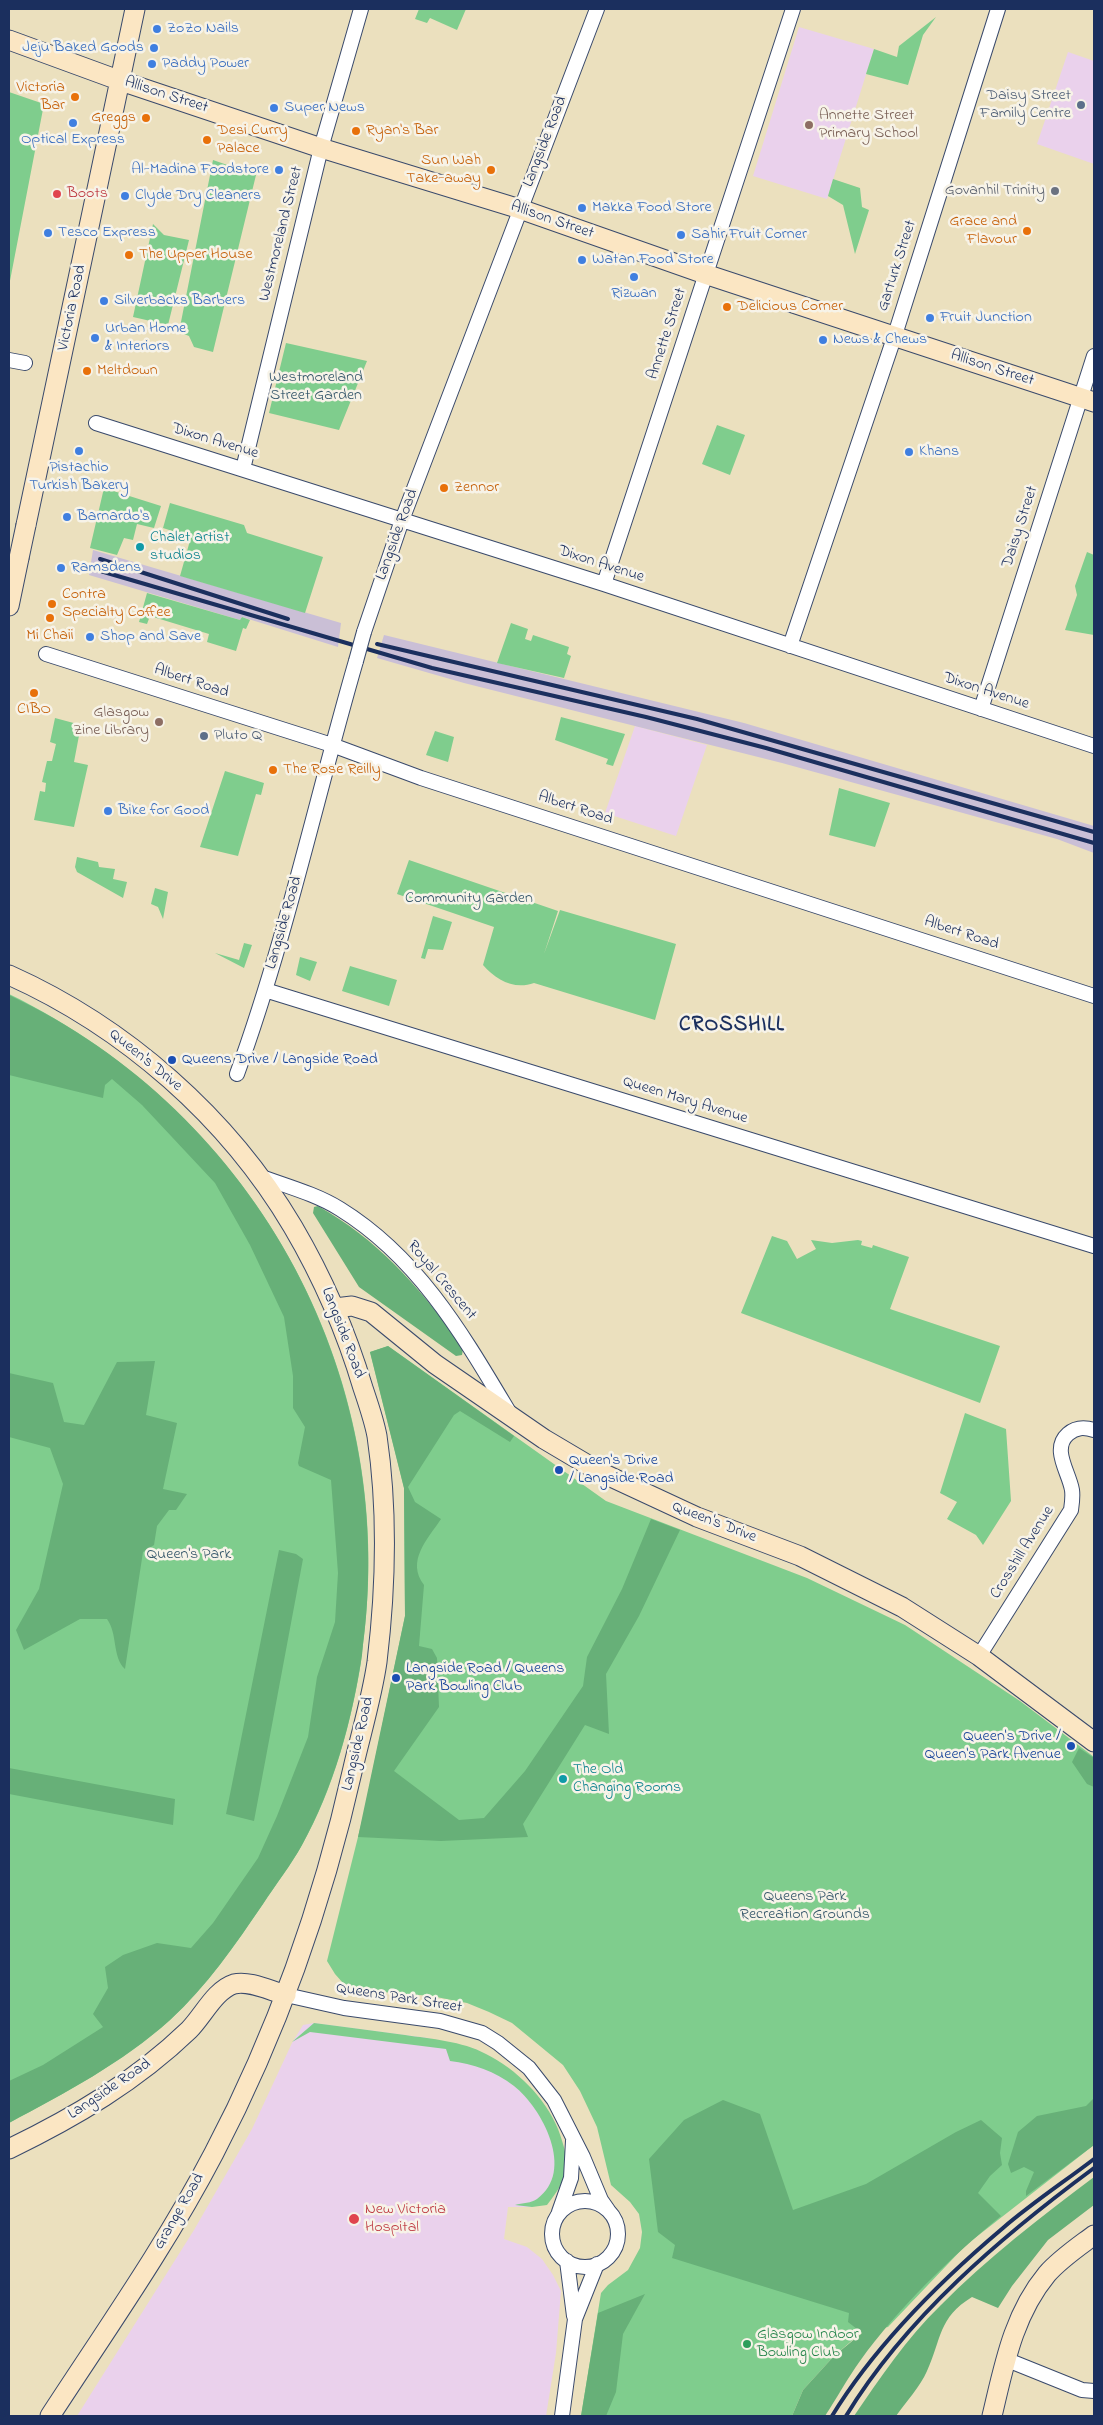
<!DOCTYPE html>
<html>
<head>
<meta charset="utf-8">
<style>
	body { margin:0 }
	#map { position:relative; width:1103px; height:2425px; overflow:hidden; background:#ebe0be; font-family:"Indie Flower",sans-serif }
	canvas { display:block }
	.frame { position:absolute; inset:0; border:10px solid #1b2f5e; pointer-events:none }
</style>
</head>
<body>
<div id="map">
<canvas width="1103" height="2425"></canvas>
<div class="frame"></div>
</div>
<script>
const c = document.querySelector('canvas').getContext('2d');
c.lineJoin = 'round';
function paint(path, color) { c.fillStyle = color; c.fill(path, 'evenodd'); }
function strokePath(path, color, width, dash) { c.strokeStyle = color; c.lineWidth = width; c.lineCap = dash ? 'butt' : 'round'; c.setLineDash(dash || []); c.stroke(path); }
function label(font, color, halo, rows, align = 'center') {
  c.font = font + ' "Indie Flower",sans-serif'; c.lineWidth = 5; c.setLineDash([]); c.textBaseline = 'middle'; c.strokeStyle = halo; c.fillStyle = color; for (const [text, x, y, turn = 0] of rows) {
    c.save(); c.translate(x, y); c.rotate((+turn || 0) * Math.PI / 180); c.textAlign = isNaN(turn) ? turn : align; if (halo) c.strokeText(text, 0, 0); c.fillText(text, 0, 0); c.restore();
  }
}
const built = new Path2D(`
	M799 27 874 49 827 199 753 176Z
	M1068 52 1094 61V164L1037 144Z
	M635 726 707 745 676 836 605 813Z
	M314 2023 428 2038 463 2047 520 2082 555 2137V2185L532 2207H508L504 2239 527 2247 542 2259 553 2275 561 2291 556 2353 546 2416H77L194 2230 252 2129 292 2043 303 2025Z`);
const industrial = new Path2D(`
	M93 550 341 623 338 647 242 617 240 620 89 575Z
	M384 635 744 723 1094 826V853L1057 839 782 763 464 683 377 658Z`);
const green = new Path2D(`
	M419 9H466L457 30 430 18 427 23 415 19Z
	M936 17 923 35 908 85 866 74 874 49 897 57 899 46Z
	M9 92 44 104 9 286Z
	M213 160 256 175 213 352 194 347 189 336 179 332Z
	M833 179 860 188 862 207 869 210 855 254 843 205 828 196Z
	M153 224 164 235 189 240 168 325 133 317Z
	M286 343 367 361 339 430 269 413Z
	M717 425 745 435 730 475 702 464Z
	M104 488 161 506 154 528 137 524 133 540 124 538 117 555 90 548Z
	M170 503 244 525 247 533 323 557 305 613 180 576 191 537 163 528Z
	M1087 552 1094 555V635L1065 630 1077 595 1075 586Z
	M147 593 240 620 242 617 250 620 246 629 243 628 236 651 207 642 209 634 150 616 147 624 139 622Z
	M511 623 528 629 525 639 531 641 533 635 569 647 567 654 571 656 564 678 497 663Z
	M561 717 625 734 613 766 606 764 608 759 555 740Z
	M55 718 81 725 74 762 88 765 74 827 34 820 40 791 45 792 46 783 42 782 47 761H52L56 744 50 742Z
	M435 731 454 737 448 762 426 755Z
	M225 771 264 783 261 795 256 794 238 856 200 847Z
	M839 788 890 803 875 847 829 835Z
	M77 857 98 862 99 867 115 869 113 879 127 882 123 898 77 872 75 867Z
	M409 860 558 911 544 954 560 910 676 944 655 1020 534 983C514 990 496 980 483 965L494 927 397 894Z
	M155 888 168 892 163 919 158 907 151 904Z
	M433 916 452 922 443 950 428 949 425 959 421 958Z
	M244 943 252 945 244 968 215 953 239 960Z
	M300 957 317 962 310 981 296 975Z
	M350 966 397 980 389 1006 342 991Z
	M9 994C261 1117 405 1384 361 1662 351 1724 333 1790 302 1845 291 1865 276 1884 263 1904 235 1945 207 1986 170 2020 122 2063 65 2093 9 2123Z
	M772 1236 787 1241 797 1259 816 1249 811 1240 832 1243 858 1240 862 1241 861 1245 872 1248 873 1245 909 1257 890 1309 1000 1346 980 1403 741 1313Z
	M388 1346 606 1501 807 1578 905 1625 1020 1701 1094 1757V2145L966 2245 888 2327 862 2332 834 2356 803 2390 792 2416H581L601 2293 608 2285 628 2270 640 2248 642 2232 639 2214 630 2202 611 2185 597 2127 580 2091 563 2065 512 2023 489 2012 467 2003 431 1996 358 1990 343 1983 335 1974 327 1961 363 1817 405 1616 404 1488 370 1352Z
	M965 1413 1006 1429 1011 1501 983 1545 976 1535 947 1519 957 1502 940 1493Z
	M314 2023C345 2027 375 2031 405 2035 431 2039 462 2041 486 2054 516 2069 545 2097 558 2129 571 2164 570 2176 547 2205L532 2207 515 2205C522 2203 532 2203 537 2199 576 2171 542 2108 514 2086 495 2071 473 2064 450 2061L446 2049 310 2032 292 2042Z`);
const forest = new Path2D(`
	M9 995C259 1113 402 1382 362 1655 352 1720 334 1787 302 1845 291 1865 276 1884 263 1904 235 1945 207 1986 170 2020 122 2063 65 2093 9 2123V2081L43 2065 103 2027 93 2014 108 1988 105 1967 123 1955 157 1943 191 1948 213 1923 258 1858 277 1816 308 1737 317 1677 335 1622 338 1573 331 1480 299 1466 298 1463 305 1427 293 1408V1376L284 1317 250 1245 215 1183 142 1105 112 1079 105 1085 103 1098 9 1075Z
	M318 1206C378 1240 415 1283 456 1337L463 1349 462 1355 456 1356 359 1287 313 1213 314 1207Z
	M388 1346 514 1436 510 1442 460 1411 454 1415 408 1487 415 1502 441 1519C427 1540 406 1561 424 1585L419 1646 432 1649 437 1658 439 1707 394 1771 459 1820 484 1818 525 1771 583 1686 587 1657 622 1589 651 1519 680 1530 639 1616 606 1674 609 1734 585 1725 523 1824 528 1837 441 1841 358 1837 405 1616 404 1488 370 1352Z
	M155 1361 146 1415 177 1423 163 1489 187 1494 176 1510H169L157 1526 154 1545 143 1552 125 1669C112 1657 118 1634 107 1619H80L24 1650 16 1630 39 1589 63 1484 50 1448 9 1437V1373L53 1383 64 1422 84 1425 117 1362Z
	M279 1550 296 1554 303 1559 254 1821 226 1814Z
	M1079 1748 1094 1758V1787L1087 1784 1072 1762Z
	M9 1768 175 1799 173 1825 9 1794Z
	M1094 2098V2145L1026 2196V2191L1034 2172 1024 2167 1011 2173 1008 2164 1018 2132 1037 2116 1086 2106Z
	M723 2100 760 2114 793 2210 866 2184 956 2132 981 2120 1002 2138 1000 2153 1002 2165 990 2176 978 2193 1001 2216C951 2257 898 2308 860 2361 847 2379 837 2398 825 2416H792L803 2390 834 2356 862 2333 848 2322 849 2313 672 2258 675 2245 658 2232 649 2159 684 2120Z
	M1094 2177V2205L1048 2240 1012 2286 998 2308 972 2297C938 2318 942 2338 927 2371 920 2387 906 2402 896 2416H854C880 2378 907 2338 940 2306 987 2258 1041 2217 1094 2177Z
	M645 2294 623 2334 616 2392 606 2416H581L598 2313Z`);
const street = new Path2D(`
	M9 360 25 363
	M96 423 604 584 1094 746
	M243 469 321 148 361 9
	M604 584 793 9
	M364 632 402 520 597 9
	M790 646 894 338 998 9
	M46 654 332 745 421 778 1094 996
	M981 709 1094 356
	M265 990 1094 1246
	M237 1074C286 939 316 799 356 661
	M259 1176C286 1186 316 1194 340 1209 419 1258 463 1335 509 1412
	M979 1656 1071 1510C1072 1503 1073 1497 1072 1490 1069 1472 1051 1449 1068 1434 1076 1427 1084 1427 1094 1430
	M286 1995 344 2008 440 2021 482 2033 498 2043 529 2068 554 2100 583 2157 601 2200 608 2210
	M552 2234a33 33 0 1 1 66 0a33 33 0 1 1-66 0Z
	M559 2212 571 2178 573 2141
	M567 2261 574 2316
	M1005 2359 1082 2390 1094 2391
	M562 2416 575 2319 597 2264`);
const secondary = new Path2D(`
	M9 40 121 81 321 148 520 209 705 274 1094 402
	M26 525 135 9
	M9 606 19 558
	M9 975C125 1027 228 1117 293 1227 323 1278 346 1331 363 1388 368 1403 374 1420 377 1436 388 1511 386 1587 377 1662 372 1697 361 1733 353 1768 323 1902 278 2031 214 2153 166 2245 106 2330 50 2416
	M335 1308 352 1306 371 1312 435 1364 544 1439 598 1471 697 1517 800 1556 902 1607 979 1656 1094 1742
	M9 2149C75 2117 136 2081 189 2030 203 2016 215 1990 234 1984 249 1980 271 1991 286 1995
	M992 2416C1004 2366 1013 2315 1047 2274 1060 2259 1078 2247 1094 2235`);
const rail = new Path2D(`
	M100 559 288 619
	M97 570 432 668 646 717 766 748 1094 843
	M377 644 697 719 1094 832
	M832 2416C876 2344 939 2282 1003 2228 1032 2203 1064 2182 1094 2159
	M846 2416C906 2317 1002 2236 1094 2168`);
const streetBridge = new Path2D(`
	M356 661 364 632`);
const secondaryBridge = new Path2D(`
	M19 558 26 525`);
const markers = [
	[157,29,5,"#3f7fe0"],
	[154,48,5,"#3f7fe0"],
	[152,64,5,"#3f7fe0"],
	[75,97,5,"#e8710a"],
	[1081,105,5,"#5c6f8a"],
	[274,108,5,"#3f7fe0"],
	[146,118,5,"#e8710a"],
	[73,123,5,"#3f7fe0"],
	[809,125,5,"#8d6e63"],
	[356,131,5,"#e8710a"],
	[207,140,5,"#e8710a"],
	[279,170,5,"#3f7fe0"],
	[491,170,5,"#e8710a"],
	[1055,191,5,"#6b7280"],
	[57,194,5,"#e0444e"],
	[125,196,5,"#3f7fe0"],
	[582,208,5,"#3f7fe0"],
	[1027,231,5,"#e8710a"],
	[48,233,5,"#3f7fe0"],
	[681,235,5,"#3f7fe0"],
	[129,255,5,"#e8710a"],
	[582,260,5,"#3f7fe0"],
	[634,277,5,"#3f7fe0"],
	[104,301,5,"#3f7fe0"],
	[727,307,5,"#e8710a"],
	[930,318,5,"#3f7fe0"],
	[95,338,5,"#3f7fe0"],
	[823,340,5,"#3f7fe0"],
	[87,371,5,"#e8710a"],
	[79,451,5,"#3f7fe0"],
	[909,452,5,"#3f7fe0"],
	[444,488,5,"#e8710a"],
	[67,517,5,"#3f7fe0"],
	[140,547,5,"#0f9aa8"],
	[61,568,5,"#3f7fe0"],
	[52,604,5,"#e8710a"],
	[50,618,5,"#e8710a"],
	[90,637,5,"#3f7fe0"],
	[34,693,5,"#e8710a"],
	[159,722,5,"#8d6e63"],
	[204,736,5,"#5c6f8a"],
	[273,770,5,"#e8710a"],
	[108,811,5,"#3f7fe0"],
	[172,1060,5,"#1a4fb4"],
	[559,1470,5,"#1a4fb4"],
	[396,1678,5,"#1a4fb4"],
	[1071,1746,5,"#1a4fb4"],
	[563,1779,5,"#0f9aa8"],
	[354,2219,6,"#e0444e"],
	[747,2344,5,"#2e9e5b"]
];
const shopNames = [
	["ZoZo Nails",167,29],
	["Jeju Baked Goods",144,48,"right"],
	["Paddy Power",162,64],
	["Super News",284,108],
	["Optical Express",73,140,"center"],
	["Al-Madina Foodstore",269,170,"right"],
	["Clyde Dry Cleaners",135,196],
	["Makka Food Store",592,208],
	["Tesco Express",58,233],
	["Sahir Fruit Corner",691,235],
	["Watan Food Store",592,260],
	["Rizwan",634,294,"center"],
	["Silverbacks Barbers",114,301],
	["Fruit Junction",940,318],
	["Urban Home",105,329],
	["& Interiors",105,347],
	["News & Chews",833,340],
	["Khans",919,452],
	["Pistachio",79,468,"center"],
	["Turkish Bakery",79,486,"center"],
	["Barnardo's",77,517],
	["Ramsdens",71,568],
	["Shop and Save",100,637],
	["Bike for Good",118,811]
];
const foodNames = [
	["Victoria",65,88,"right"],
	["Bar",65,106,"right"],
	["Greggs",136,118,"right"],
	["Desi Curry",217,131],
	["Palace",217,149],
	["Ryan's Bar",366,131],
	["Sun Wah",481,161,"right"],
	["Take-away",481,179,"right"],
	["Grace and",1017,222,"right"],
	["Flavour",1017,240,"right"],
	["The Upper House",139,255],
	["Delicious Corner",737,307],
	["Meltdown",97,371],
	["Zennor",454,488],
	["Contra",62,595],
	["Specialty Coffee",62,613],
	["Mi Chaii",50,636,"center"],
	["CIBO",34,710,"center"],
	["The Rose Reilly",283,770]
];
const streetNames = [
	["Allison Street",166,96,18],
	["Langside Road",546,142,-69],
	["Allison Street",552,221,19],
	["Westmoreland Street",282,234,-76],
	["Garturk Street",898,266,-72],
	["Victoria Road",73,308,-78],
	["Annette Street",668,334,-72],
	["Allison Street",992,369,18],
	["Dixon Avenue",215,442,17],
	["Daisy Street",1021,527,-72],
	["Langside Road",398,535,-70],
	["Dixon Avenue",601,565,18],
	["Albert Road",191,682,18],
	["Dixon Avenue",986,692,18],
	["Albert Road",575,809,18],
	["Langside Road",285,923,-74],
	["Albert Road",961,934,18],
	["Queen's Drive",145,1061,39],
	["Queen Mary Avenue",685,1101,17],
	["Royal Crescent",441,1281,50],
	["Langside Road",342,1333,69],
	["Queen's Drive",714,1523,21],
	["Crosshill Avenue",1023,1553,-58],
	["Langside Road",359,1744,-77],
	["Queens Park Street",399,1999,9],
	["Langside Road",110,2090,-34],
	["Grange Road",180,2212,-60]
];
const serviceNames = [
	["Daisy Street",1071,96],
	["Family Centre",1071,114],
	["Pluto Q",214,736,"left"]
];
const educationNames = [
	["Annette Street",819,116],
	["Primary School",819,134],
	["Glasgow",149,713,"right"],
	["Zine Library",149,731,"right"]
];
const worshipNames = [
	["Govanhil Trinity",1045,191]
];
const healthNames = [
	["Boots",67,194],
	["New Victoria",365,2210],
	["Hospital",365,2228]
];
const parkNames = [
	["Westmoreland",316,378],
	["Street Garden",316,396],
	["Community Garden",469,899],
	["Queen's Park",189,1555],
	["Queens Park",805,1897],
	["Recreation Grounds",805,1915]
];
const cultureNames = [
	["Chalet artist",150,538],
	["studios",150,556],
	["The Old",573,1770],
	["Changing Rooms",573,1788]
];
const transitNames = [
	["Queens Drive / Langside Road",182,1060],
	["Queen's Drive",569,1461],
	["/ Langside Road",569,1479],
	["Langside Road / Queens",406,1669],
	["Park Bowling Club",406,1687],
	["Queen's Drive /",1061,1737,"right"],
	["Queen's Park Avenue",1061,1755,"right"]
];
const leisureNames = [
	["Glasgow Indoor",757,2335],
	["Bowling Club",757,2353]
];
const districtNames = [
	["CROSSHILL",732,1027]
];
paint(built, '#ead1ec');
paint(industrial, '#cabfd6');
paint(green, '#7fcd8d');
paint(forest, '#67b078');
strokePath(street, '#3a4a6c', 16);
strokePath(secondary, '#3a4a6c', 21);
strokePath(street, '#fff', 14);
strokePath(secondary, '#fbe6c3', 19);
strokePath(rail, '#1b2f5e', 4);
strokePath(streetBridge, '#3a4a6c', 16, []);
strokePath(secondaryBridge, '#3a4a6c', 21, []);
strokePath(streetBridge, '#fff', 14);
strokePath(secondaryBridge, '#fbe6c3', 19);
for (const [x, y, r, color] of markers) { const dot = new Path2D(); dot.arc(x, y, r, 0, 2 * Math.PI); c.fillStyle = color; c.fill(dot); strokePath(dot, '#f7f3e8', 2); }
label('16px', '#366cbe', '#f7f3e8', shopNames, 'left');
label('16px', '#c56008', '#f7f3e8', foodNames, 'left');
label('16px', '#1b2f5e', '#f7f3e8', streetNames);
label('16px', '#4e5e75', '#f7f3e8', serviceNames, 'right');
label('16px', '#785e54', '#f7f3e8', educationNames, 'left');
label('16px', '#5b616d', '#f7f3e8', worshipNames, 'right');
label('16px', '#be3a42', '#f7f3e8', healthNames, 'left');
label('16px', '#34566a', '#f7f3e8', parkNames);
label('16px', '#0d838f', '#f7f3e8', cultureNames, 'left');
label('16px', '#164399', '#f7f3e8', transitNames, 'left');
label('16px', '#27864d', '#f7f3e8', leisureNames, 'left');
c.letterSpacing = '1px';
label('bold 21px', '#1b2f5e', '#f7f3e8', districtNames);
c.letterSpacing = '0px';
</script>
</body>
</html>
